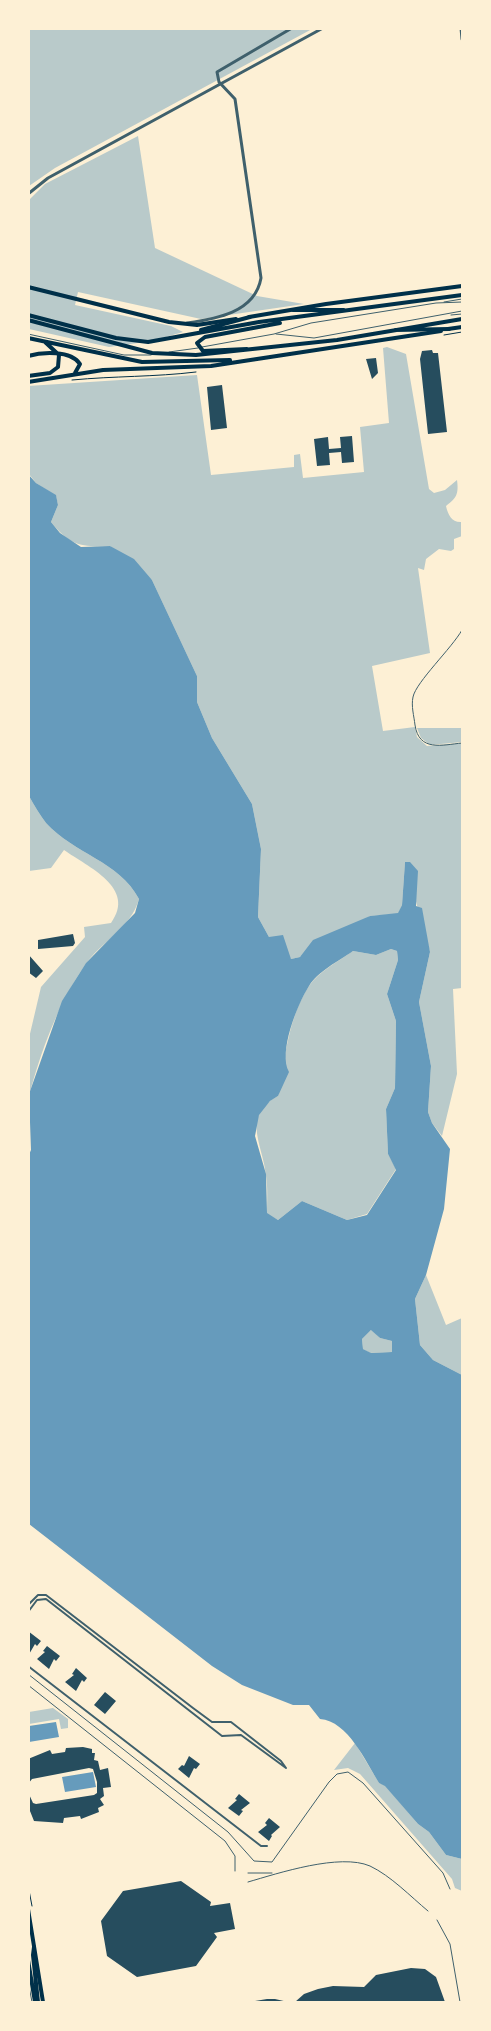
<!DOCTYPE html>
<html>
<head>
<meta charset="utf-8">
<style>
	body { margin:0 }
	#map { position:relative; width:491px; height:2031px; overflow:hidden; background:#fdf0d5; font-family:Arial,sans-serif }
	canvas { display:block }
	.frame { position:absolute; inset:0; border:30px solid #fdf0d5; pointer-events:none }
</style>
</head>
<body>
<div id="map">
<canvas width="491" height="2031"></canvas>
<div class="frame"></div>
</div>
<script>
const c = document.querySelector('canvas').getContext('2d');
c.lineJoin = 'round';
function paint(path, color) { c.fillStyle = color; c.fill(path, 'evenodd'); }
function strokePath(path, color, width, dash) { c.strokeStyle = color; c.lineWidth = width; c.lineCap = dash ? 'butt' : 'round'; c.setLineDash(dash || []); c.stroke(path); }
const green = new Path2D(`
	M29 29H312L55 168 29 186Z
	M138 136 155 248 257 296 304 304 201 319 78 292 75 305 171 326 183 332 152 341 109 347 29 329V200L45 184Z
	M387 347 406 354 429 489 434 493 445 490 457 480C459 495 456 498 446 506 448 515 452 523 462 522V536L454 539V549L451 551 439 549 426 559 424 570 418 568 430 653 372 666 383 731 415 727 417 737 427 746 462 743V988L453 989 457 1074 442 1136 432 1123 428 1112 431 1066 419 1002 430 952 405 862 402 905 398 914 370 916 300 957 291 959 269 937 258 917 261 849 252 804 212 738 197 702V676L152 580 110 546C80 547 71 546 51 522L58 505 56 496 36 483 29 474 28 386 197 375 211 475 294 467V455L300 454 303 478 364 472 360 427 389 423 383 348Z
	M417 728H462V742L430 745 421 738Z
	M29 796C34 805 40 815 46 823 74 854 119 861 139 899 131 928 101 942 85 965 58 1004 41 1051 29 1096V1038L41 987 85 937 84 927 111 923C137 888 88 867 64 850L51 868 29 871Z
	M391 949 397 951 398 960 387 994 396 1021 395 1088 386 1109 388 1154 396 1169 367 1214 347 1220 302 1201 278 1220 267 1214C267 1201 268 1188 266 1176 264 1146 240 1116 278 1096 285 1059 288 1018 309 986 318 972 339 961 353 951L376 955Z
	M426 1275 446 1325 462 1318V1375L433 1360 420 1345 415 1299Z
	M372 1329 380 1338 392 1341V1352L370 1353 363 1349 362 1339Z
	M53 1708 68 1719V1728L61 1729 59 1719 29 1724V1712Z
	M355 1743 379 1783 385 1785 418 1824 429 1832 446 1855 462 1859V1891L455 1888 452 1879 360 1774 348 1768 334 1770Z`);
const water = new Path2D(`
	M28 474 36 483 56 495 58 505 51 522 60 533 81 547 110 546 134 559 152 580 197 676V702L212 738 252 804 261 849 258 917 269 937 283 935 291 959 300 957 313 940 370 916 398 913 402 905 405 862H410L418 871 416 906 422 908 430 952 419 1002 431 1066 428 1112 432 1123 450 1149 444 1209 426 1275 415 1299 420 1345 433 1360 462 1375V1859L446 1855 429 1832 418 1824 385 1786 379 1783C366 1762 348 1721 320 1719L309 1705H293L242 1685 212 1666 29 1524 28 1157 31 1150 29 1094 62 1001 86 963 135 913 139 899C119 861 74 854 46 823 40 815 34 805 29 796ZM391 949 397 951 398 960 387 994 396 1021 395 1088 386 1109 388 1154 396 1170 367 1215 347 1220 302 1201 278 1220 267 1213 266 1174 255 1136 259 1115 270 1101 278 1096 289 1072C278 1053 297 1005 309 986 317 972 339 961 353 951L376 955ZM371 1330 380 1338 392 1341V1352L371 1353 363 1349 362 1339Z
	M56 1722 59 1737 29 1742V1726Z
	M93 1772 96 1787 65 1792 62 1777Z`);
const building = new Path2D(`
	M432 350 433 353H438L447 432 428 434 420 359 422 351Z
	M376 358 378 373 372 379 366 359Z
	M222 385 227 428 211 430 207 387Z
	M352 436 354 462 342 463 341 452 329 453 330 465 317 466 314 439 328 437 329 449 341 448 340 437Z
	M73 934 75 943 73 946 38 949V940Z
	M28 954 43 971 36 978 28 972Z
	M28 1631 41 1641 37 1646 35 1644 28 1656Z
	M47 1646 60 1656 56 1661 54 1659 49 1669 37 1659 45 1652 43 1651Z
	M76 1668 87 1678 84 1682 82 1680 76 1691 65 1682 74 1675 72 1674Z
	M105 1692 116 1701 105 1714 94 1705Z
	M83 1747 92 1749V1753H95L94 1760 98 1761 100 1770 108 1768 111 1787 103 1788 104 1796 100 1799 104 1805 98 1808 99 1812 81 1819 80 1816 64 1818 63 1823 34 1821 28 1806V1792L33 1803 36 1804 94 1795 97 1793V1782L93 1769 89 1768 32 1779 28 1784V1759L50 1750 52 1754 65 1752 66 1748Z
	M189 1756 200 1764 196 1769 194 1768 189 1778 178 1769 182 1765 184 1766Z
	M239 1794 250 1803 241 1810 243 1811 239 1816 228 1808 237 1800 235 1799Z
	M269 1818 280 1827 271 1835 272 1836 269 1841 258 1832 267 1825 265 1823Z
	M181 1881 211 1902 210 1906 230 1903 235 1929 214 1933 217 1937 196 1966 137 1977 107 1956 101 1921 123 1891Z
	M411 1968 425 1969 436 1977 445 2002H295L304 1994 318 1989 333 1986 364 1987 376 1975Z
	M267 1999H275L288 2002H249Z`);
const path = new Path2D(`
	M444 335 462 332
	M72 380C114 376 155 377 196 372
	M28 1885 32 1906`);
const service = new Path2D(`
	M444 302 462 299
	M451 315 462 314
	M28 334 124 355H151
	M276 334 314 338 462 311
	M202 347 274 334 311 323 436 303 462 302
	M169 352 198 348
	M462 630C452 648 416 682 413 697 411 706 414 716 415 725 419 752 442 745 462 743
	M28 1674 228 1832 254 1861 272 1862 329 1782 337 1774 348 1772 363 1783 443 1873 450 1889
	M28 1685 225 1841 235 1856V1871
	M248 1873H272
	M248 1882C279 1873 340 1853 370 1866 391 1876 410 1896 428 1911
	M437 1920 450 1944 460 2002
	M28 1981 32 2002`);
const minor = new Path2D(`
	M28 912V924
	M28 1605 38 1595H46L193 1708 212 1722H231L281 1761 286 1768
	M28 1612 37 1600 46 1599 222 1736 241 1735 286 1768
	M28 1666 261 1846H267`);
const tertiary = new Path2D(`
	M461 28 462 39
	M28 194 48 178 323 28
	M187 323C215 319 255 313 261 278L235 99 219 82 217 72 292 28`);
const primary = new Path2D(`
	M28 1909 43 2002`);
const trunk = new Path2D(`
	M28 287 169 322 197 325 236 319
	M249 317 326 304 462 286
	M448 329 462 327
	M28 338 142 362 230 360
	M28 356C42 352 71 350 80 364L75 373
	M28 376 50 373 58 367 59 355 45 342
	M28 382 103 370 211 366 441 331
	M34 1947 33 1955 38 2002
	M28 1960 35 2002`);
const motorway = new Path2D(`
	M293 310H344
	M28 315 116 338 148 342 259 322 462 295
	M28 320 152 353 196 355 337 340 462 319
	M201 330 250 317
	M395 330 449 329
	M247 349 203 351 197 343 205 337 280 323`);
paint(green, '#b9caca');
paint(water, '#669bbc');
paint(building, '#264d5e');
strokePath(path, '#003049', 1);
strokePath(service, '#3f606c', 1);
strokePath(minor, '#3f606c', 2);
strokePath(tertiary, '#3f606c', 3);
strokePath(primary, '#003049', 4);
strokePath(trunk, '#003049', 4);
strokePath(motorway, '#003049', 4);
</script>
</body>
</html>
